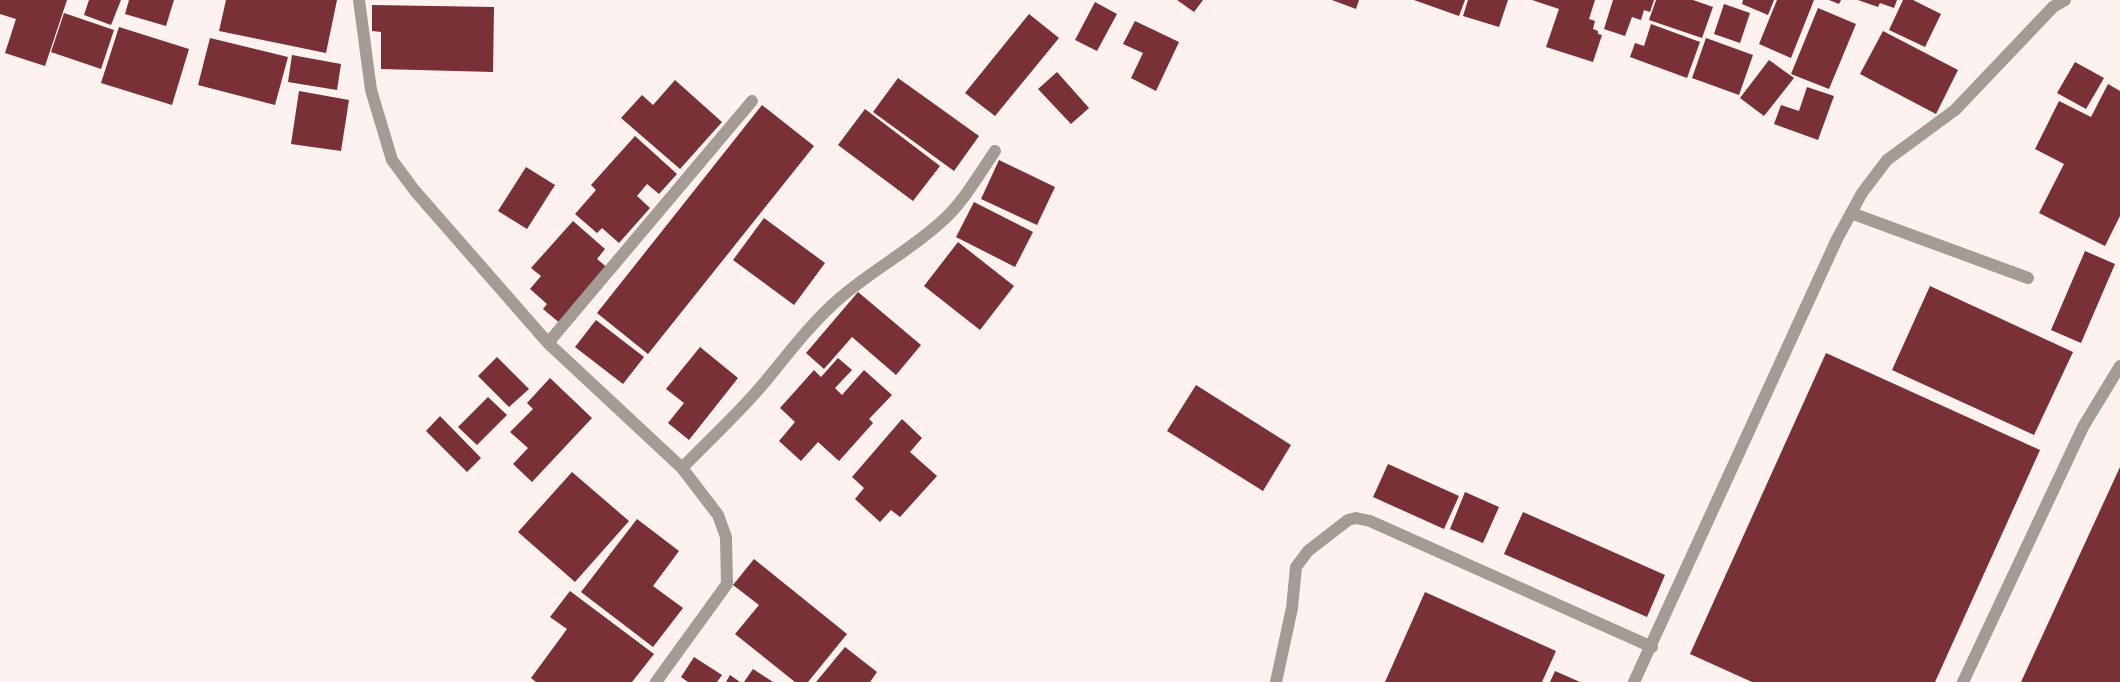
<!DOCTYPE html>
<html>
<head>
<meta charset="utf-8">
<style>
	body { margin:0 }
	canvas { display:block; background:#fdf2ef }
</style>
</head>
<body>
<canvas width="2120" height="682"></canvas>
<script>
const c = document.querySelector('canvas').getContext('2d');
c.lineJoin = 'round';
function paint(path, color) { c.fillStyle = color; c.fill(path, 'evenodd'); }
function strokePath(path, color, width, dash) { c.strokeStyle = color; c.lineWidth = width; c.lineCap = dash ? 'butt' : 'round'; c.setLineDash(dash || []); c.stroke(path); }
const building = new Path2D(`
	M0 0H67L45 66 5 53 16 19 0 14Z
	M89 0H121L111 25 84 15Z
	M129 0H174L166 26 125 14Z
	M226 0H337L326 53 219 31Z
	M1177 0H1203L1194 12Z
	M1332 0H1359L1356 9Z
	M1414 0H1465L1459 16Z
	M1468 0H1508L1499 27 1463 16Z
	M1532 0H1595L1589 19 1595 21 1593 29 1598 31V34L1602 35 1593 62 1546 47 1559 9Z
	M1613 0H1654L1650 12 1644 10 1641 20 1632 17 1625 36 1604 29Z
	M1656 0H1693L1713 7 1702 38 1649 20Z
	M1743 0H1774L1768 15 1742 4Z
	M1777 0H1814L1791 58 1759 44Z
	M1829 0H1841L1839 4Z
	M1858 0H1897L1894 8 1880 3 1878 7Z
	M1903 0H1913L1941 14 1925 47 1889 30Z
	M1095 2 1117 14 1097 51 1075 40Z
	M1724 4 1750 13 1740 43 1714 34Z
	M372 5 494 7 493 72 381 69V32L372 31Z
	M1818 8 1856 24 1829 89 1791 74Z
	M64 13 114 30 101 69 51 52Z
	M1029 14 1059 38 995 116 965 93Z
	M1135 21 1179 42 1156 91 1131 78 1143 53 1123 44Z
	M1651 24 1700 42 1687 78 1630 57 1635 43 1644 46Z
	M119 27 189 49 172 105 101 83Z
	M1883 31 1958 70 1936 114 1860 74Z
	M210 38 288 57 275 105 198 85Z
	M1706 38 1753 55 1739 95 1692 78Z
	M292 55 341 64 337 90 288 82Z
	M1769 60 1794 78 1764 116 1740 98Z
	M2075 62 2104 78 2086 109 2057 93Z
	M1057 72 1089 108 1071 124 1038 89Z
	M898 78 979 136 954 171 873 112Z
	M675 80 722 122 680 169 621 118 642 95 653 105Z
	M2108 84 2120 91V216L2105 246 2039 213 2064 164 2035 149 2059 101 2091 117Z
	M1807 87 1834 96 1818 140 1774 124 1781 105 1799 111Z
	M299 91 349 100 341 151 291 144Z
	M762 105 814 146 648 354 597 313Z
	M865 109 940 166 913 201 838 145Z
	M635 136 677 174 659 194 647 184 637 196 650 208 619 243 602 228 597 233 575 214 596 190 591 185Z
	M999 160 1055 187 1037 225 981 199Z
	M526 167 555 185 527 229 498 211Z
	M974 202 1033 232 1015 267 956 237Z
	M764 218 825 263 794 305 733 260Z
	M573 221 605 249 597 259 609 269 561 324 543 309 547 304 530 289 541 276 531 268Z
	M958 242 1014 286 980 330 924 286Z
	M2085 251 2115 264 2081 343 2051 330Z
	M1930 286 2073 352 2034 435 1892 370Z
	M858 292 921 345 896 375 852 337 824 369 806 353Z
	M596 320 644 357 623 384 575 347Z
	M700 347 738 378 689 440 668 423 684 403 666 389Z
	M1826 353 2040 450 1935 682H1752L1690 654Z
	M497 357 529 389 509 407 478 376Z
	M838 358 852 370 835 388 842 395 864 370 892 395 869 419 873 423 839 461 818 442 801 461 779 441 795 422 780 408 814 370 821 377Z
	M550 378 592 418 532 482 513 464 528 448 510 432 533 409 527 403Z
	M1196 385 1291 445 1263 491 1167 431Z
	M488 397 507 415 477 445 458 427Z
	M440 416 481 458 467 472 426 431Z
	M902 419 922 438 910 452 937 476 900 517 891 510 880 522 855 499 864 488 852 477Z
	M1388 464 1459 496 1444 529 1373 497Z
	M2120 467V682H2021Z
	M572 472 629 521 575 582 518 532Z
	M1465 492 1499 507 1483 543 1450 529Z
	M1523 512 1665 575 1647 617 1504 554Z
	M637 519 679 551 653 586 683 608 653 647 581 592Z
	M754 559 847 634 808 682H795L735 634 759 605 733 585Z
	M570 591 654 654 632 682H536L531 678 567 629 550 617Z
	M1425 592 1556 651 1542 682H1385Z
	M845 647 877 672 870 682H816Z
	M694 657 722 675 717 682H688L681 677Z
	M753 669 773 682H744Z
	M1555 671 1580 682H1550Z
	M730 675 740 682H726Z`);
const service = new Path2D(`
	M1851 213 2028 278
	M1276 682 1292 608 1296 567 1308 551 1348 520 1356 518 1370 521 1652 647
	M1634 682 1837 239 1862 193 1887 160 1955 110 2053 7 2065 0
	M1963 682 2083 427 2120 366`);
const minor = new Path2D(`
	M359 0 371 90 392 160 415 191 548 343 682 468 718 515 726 537 727 584 656 682
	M548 343 752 101
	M682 468C709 440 739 413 764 383 788 354 811 323 840 298 871 271 909 251 940 223 963 203 978 176 995 151`);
paint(building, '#793037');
strokePath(service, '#a49b95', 12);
strokePath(minor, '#a49b95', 12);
</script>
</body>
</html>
